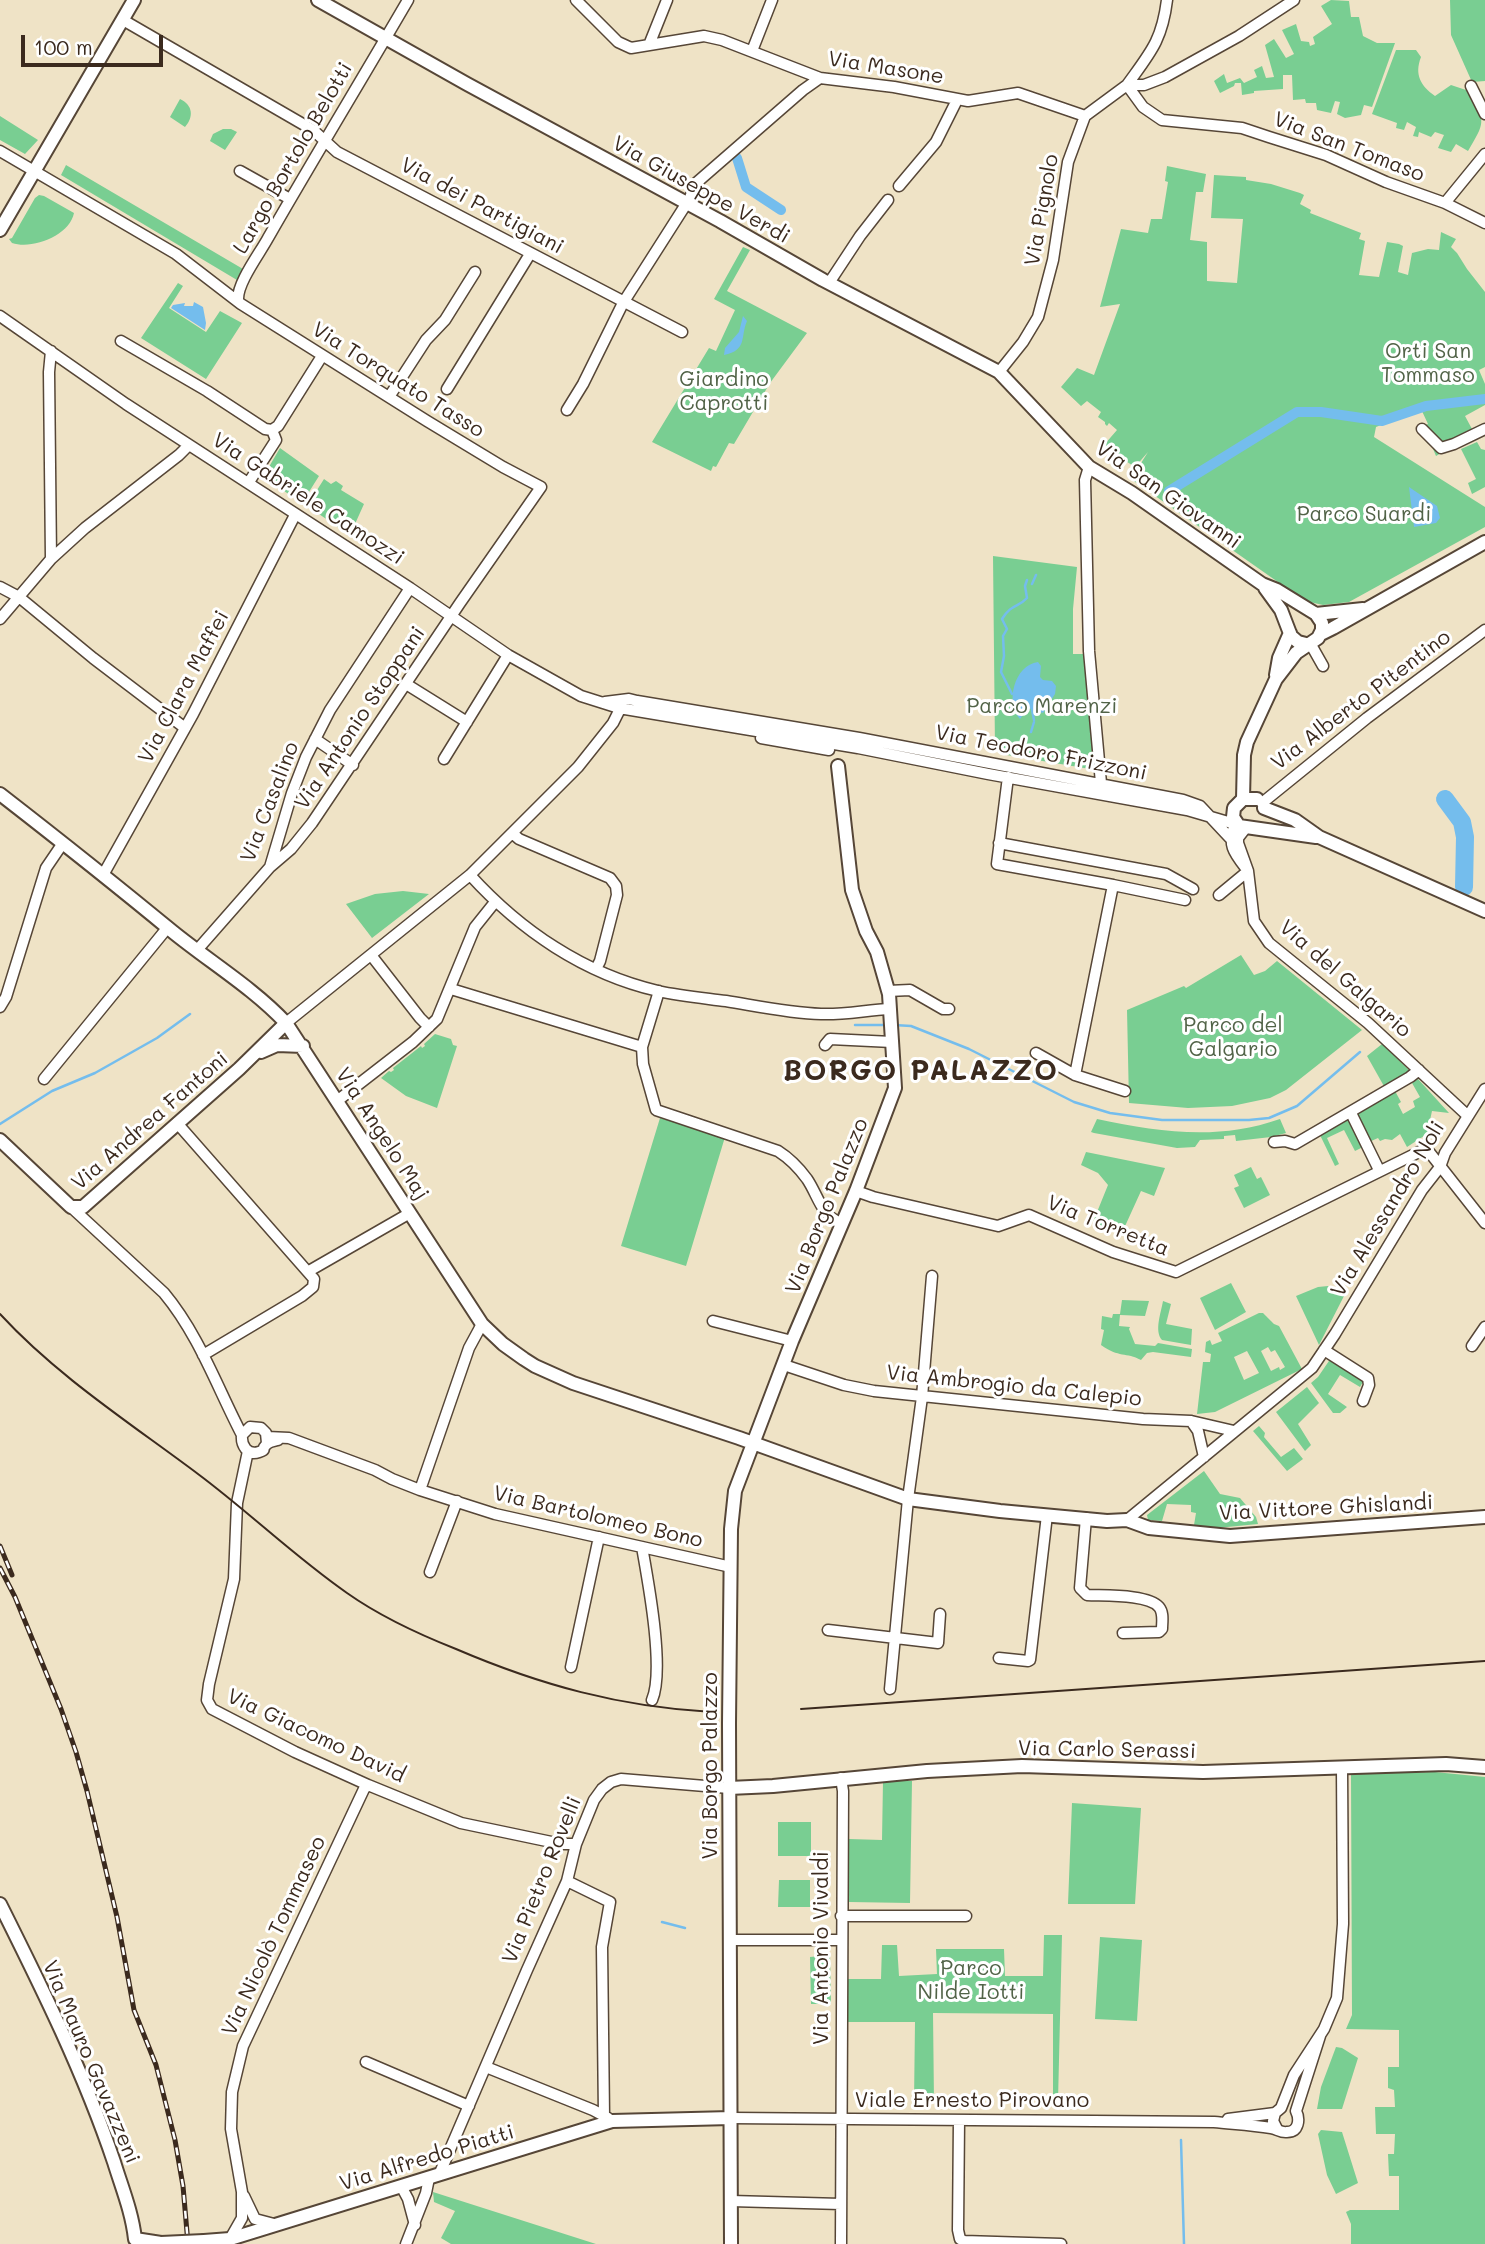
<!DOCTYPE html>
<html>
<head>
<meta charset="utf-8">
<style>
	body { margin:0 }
	#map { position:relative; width:1485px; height:2244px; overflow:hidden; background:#efe3c6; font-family:Mali,sans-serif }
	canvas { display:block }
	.scale { position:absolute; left:21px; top:35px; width:142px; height:32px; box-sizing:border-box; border:4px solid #3b2a1e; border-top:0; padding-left:9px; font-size:21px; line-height:24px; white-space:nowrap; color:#3b2a1e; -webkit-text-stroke:5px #fff; paint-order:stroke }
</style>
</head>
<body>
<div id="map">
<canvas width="1485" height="2244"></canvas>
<div class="scale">100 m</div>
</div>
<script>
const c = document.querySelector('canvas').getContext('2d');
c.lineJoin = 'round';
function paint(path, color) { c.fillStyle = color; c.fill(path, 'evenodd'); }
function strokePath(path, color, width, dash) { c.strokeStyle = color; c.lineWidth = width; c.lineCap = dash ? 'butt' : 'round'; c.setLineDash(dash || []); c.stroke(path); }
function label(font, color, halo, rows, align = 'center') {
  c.font = font + ' Mali,sans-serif'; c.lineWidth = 6; c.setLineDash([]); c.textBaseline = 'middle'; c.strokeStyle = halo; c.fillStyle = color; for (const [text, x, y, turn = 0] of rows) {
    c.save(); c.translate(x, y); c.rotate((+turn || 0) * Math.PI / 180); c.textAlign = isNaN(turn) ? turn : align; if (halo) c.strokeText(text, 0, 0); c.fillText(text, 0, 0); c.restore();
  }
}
const green = new Path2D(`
	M1331 0 1349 1 1351 17H1359L1363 36 1377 43H1395L1372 107 1364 105 1361 115 1345 118 1337 114 1340 102 1335 101 1331 113 1317 110 1316 103H1306L1305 99 1293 100 1292 75H1283V89L1254 91V93L1242 95 1241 83H1235L1234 86 1220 93 1214 81 1224 74 1227 83 1240 78 1244 83 1257 77 1254 70 1262 66 1266 78 1274 77 1265 45 1274 39 1286 58 1294 54 1282 30 1296 24 1301 41 1309 42 1310 46 1315 44 1313 37 1332 24 1321 6Z
	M1450 0H1485V81L1472 82 1451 35Z
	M1396 50H1416L1421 57C1414 75 1421 86 1435 96L1451 85 1472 92C1485 124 1485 122 1468 151L1456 144 1451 152 1438 148 1444 135 1435 132 1431 137 1419 132 1418 137 1413 136 1416 127 1407 122 1404 130 1396 128 1397 123 1372 114Z
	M180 99C193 105 194 117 185 127L170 117Z
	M0 116 38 140 25 154 0 140Z
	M223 129H231L237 132 225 150 210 141 213 134Z
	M66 165 243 269 237 280 61 175Z
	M1167 166 1206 174 1203 192H1196L1190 240 1207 242V281L1237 283 1243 219 1211 218 1214 175 1246 177V180L1271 184 1300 193 1304 195 1300 204 1311 210 1310 213 1361 233 1359 239 1365 241 1359 275 1379 277 1387 242 1399 244 1403 246 1398 272 1408 275 1412 253 1428 249 1439 250 1441 232 1456 239 1451 247 1457 253 1467 269 1485 292V367L1479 370 1485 384V405L1465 416 1472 429 1467 438 1436 456 1431 444H1428L1417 428 1428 424 1421 409 1376 427 1374 437 1485 507V527L1349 602 1323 605 1305 601 1131 479 1148 452 1135 467 1110 451 1104 445 1117 430 1109 423 1107 426 1105 424V422L1098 417 1101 412 1087 401 1081 406 1061 387 1077 368 1094 375 1120 304 1100 307 1121 229 1148 233 1151 219H1162L1168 182 1165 181Z
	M39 195 44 196 74 213C70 235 33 250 12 243L9 239 12 238 35 198Z
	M743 247 750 250 727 291 807 333 770 383 734 444 729 443 716 467 713 466 711 471 652 442 709 348 716 351 735 310 714 299Z
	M178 283 183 286 169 308 206 332 220 311 242 323 206 379 141 338Z
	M1477 442 1481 449 1485 450V487L1472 494 1468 483 1476 479 1461 449Z
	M280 448 319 476 302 503 263 477Z
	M324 479 331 484 336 481 343 486 341 490 364 504 350 535 307 506Z
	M993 556 1077 567 1073 609V654H1084L1095 761H1091V767L1096 770 1001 754V751L995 749Z
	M403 891 429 894 372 938 346 904 375 894Z
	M1241 955 1254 975 1265 971 1277 961 1362 1030 1286 1090 1270 1098 1232 1106 1188 1108 1129 1103 1127 1010 1184 986 1186 988Z
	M435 1034 451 1039 453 1045 457 1046 437 1108 406 1096 381 1078 389 1071 391 1072 394 1070 393 1068 421 1046 422 1048 425 1046 424 1044Z
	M1382 1044 1411 1072 1385 1088 1367 1056Z
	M1418 1079 1449 1113 1432 1111 1427 1134 1407 1147 1400 1134 1392 1140 1385 1139 1380 1141 1378 1138 1369 1142 1356 1115 1395 1091 1401 1102 1398 1104 1403 1114 1415 1107 1413 1101 1420 1097 1412 1083Z
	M660 1118 725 1137 686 1266 621 1246Z
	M1097 1119C1160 1132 1217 1141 1280 1119L1286 1133 1271 1137 1236 1141 1235 1135 1224 1136V1139L1200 1140 1195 1147 1177 1148 1094 1133 1091 1132Z
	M1349 1119 1363 1147 1355 1151 1344 1130 1327 1138 1339 1164 1335 1166 1320 1135Z
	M1086 1152 1165 1168 1154 1196 1141 1191 1121 1235 1093 1222 1108 1185 1098 1173 1081 1165Z
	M1251 1167 1257 1179 1261 1177 1270 1195 1244 1208 1234 1188 1239 1186 1234 1175Z
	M1231 1283 1246 1312 1215 1330 1200 1298Z
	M1328 1286 1344 1296 1319 1345 1296 1296 1318 1287Z
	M1122 1300 1149 1301 1145 1316 1120 1315 1119 1326 1130 1327 1129 1329 1135 1344 1155 1346 1158 1343 1192 1349 1191 1357 1153 1352 1147 1353 1141 1360C1126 1352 1119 1358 1101 1345L1104 1330 1101 1329 1102 1316 1112 1318 1113 1314H1120Z
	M1163 1301 1171 1304 1166 1324 1192 1329 1191 1345 1162 1340C1154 1331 1161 1313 1163 1301Z
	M1259 1313H1263L1274 1324 1279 1326 1302 1369 1215 1412 1197 1414 1203 1362H1210L1211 1354 1205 1352 1206 1342 1210 1340 1212 1345 1222 1341 1218 1333ZM1268 1347 1271 1352 1275 1350 1285 1367 1280 1370 1279 1367 1271 1371 1261 1351ZM1247 1351 1259 1373 1244 1380 1234 1357Z
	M1331 1358 1364 1380 1360 1387 1340 1375 1328 1394 1347 1407 1340 1413H1333L1311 1383 1318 1377Z
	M1307 1387 1319 1403 1298 1424 1311 1445 1305 1451 1276 1412Z
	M1259 1426 1265 1433 1264 1437 1281 1457 1294 1448 1303 1459 1287 1471 1253 1431Z
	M1204 1471 1220 1494 1240 1498 1256 1517 1258 1524 1217 1528 1194 1525 1196 1513 1191 1512V1505L1167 1504 1162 1521 1148 1520 1147 1515Z
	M1435 1772 1485 1777V2244H1351V2224L1346 2212 1350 2210H1399V2176H1389L1388 2154H1394L1395 2134H1376L1375 2107H1395L1394 2090 1388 2088V2067H1399V2030L1346 2029 1352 2015 1351 1774Z
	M883 1781H912L910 1903 849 1902V1839L882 1840Z
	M1072 1803 1141 1808 1135 1904H1068Z
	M778 1822H811V1856H778Z
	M779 1880H810V1907H778Z
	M1044 1935H1062L1058 2101H1053V2014L933 2013 934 2102H914L915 2022H845L846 1979H881L882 1945H897L899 1976 937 1974 936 1949H1004L1005 1976H1043Z
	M1100 1937 1142 1940 1137 2021 1095 2019Z
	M830 1955 831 2004H811L810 1957Z
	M1336 2047 1342 2048 1358 2058 1342 2109H1317L1321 2087Z
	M1321 2130 1342 2132 1358 2183 1336 2194 1327 2175 1318 2134Z
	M433 2192 596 2244H451L441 2238 455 2211 434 2202Z`);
const water = new Path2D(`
	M194 302 203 307 206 323 205 330 171 308 173 305 185 303 184 306H193Z
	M743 316 747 321C740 337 748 350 724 355L725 348 739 332Z
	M1409 487 1437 506 1440 518 1436 523 1414 527Z
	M1038 662 1041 666 1040 677 1043 680 1052 681 1056 686 1055 694 1043 713 1028 708 1020 719C1005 703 1014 665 1038 662Z`);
const stream = new Path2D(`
	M1032 584 1036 575
	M1012 694 1001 672 1004 656 1003 636 1007 629 1002 619C1011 604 1019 607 1027 598L1025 586 1027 580
	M1032 710 1034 720
	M1031 732 1034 722
	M855 1025H887
	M894 1025 911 1026 969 1049 1074 1102 1110 1113 1162 1120H1249L1269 1118 1297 1106 1360 1052
	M0 1124 52 1091 95 1073 157 1038 190 1014
	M662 1922 685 1928
	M1181 2140 1184 2244`);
const canal = new Path2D(`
	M737 158 746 187 781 210
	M1169 491 1297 412H1321L1382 421 1426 406 1485 399`);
const river = new Path2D(`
	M1445 799 1462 822 1465 837 1464 887`);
const street = new Path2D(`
	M576 0 618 42 631 48 704 36 722 40 820 78 894 87 968 101 1018 93 1085 116
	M123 20 313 130 337 152 682 332
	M649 45 667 0
	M752 51 772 0
	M1127 85 1143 107 1162 120 1242 128 1269 137 1326 155 1386 182 1445 203 1485 223
	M1127 85C1150 53 1162 41 1167 0
	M1471 86 1485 114
	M0 151 176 254 241 304 427 421 503 467 541 487 460 603 312 823 291 849 270 867
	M240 171 290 199
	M899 186 936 142 957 100
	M1445 203 1485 154
	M829 283 860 236 888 200
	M238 300C237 283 260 253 268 238 314 158 362 79 408 0
	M0 316 126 404 410 588 508 655 581 696 619 708 858 748 988 774 1187 810 1235 824C1227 846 1234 853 1248 871
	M121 341 207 391 265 429 272 430
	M51 351 49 372 51 559
	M999 372 1023 342 1038 317 1053 260 1068 162 1085 116 1127 85H1144L1165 77 1239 36 1294 0
	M447 389 530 254
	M389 397 426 340 445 320 475 272
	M567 410 583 384 623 303 690 198 695 184 803 90 820 78
	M1422 429 1441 448 1454 444 1485 429
	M1089 467 1085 480 1089 651 1101 783
	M249 482 276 440 272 430 278 426 322 356
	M0 587 19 597 93 658 185 728
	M0 619 51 559 85 528 179 455 189 445
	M1310 643 1323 666
	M406 684 467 722
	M605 702 629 699 637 701 859 738 1183 800 1200 806 1230 838
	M761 738 829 750
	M315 739 353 765
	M444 759 508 655
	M1008 777 997 864 1113 885 1075 1075
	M1262 803 1367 718 1485 630
	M1245 829 1238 838V843L1248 871 1254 921 1269 943 1368 1023 1468 1116
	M512 833 519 839 610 878 616 886 617 895 600 961 596 969
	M999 843 1166 874 1193 889
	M103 875 193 714 295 515
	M470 875C520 930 584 974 658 991 680 996 703 998 726 1001 757 1006 789 1013 821 1014 844 1015 867 1010 890 1009
	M1113 885 1185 900
	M1219 895 1248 871
	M198 949 270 867 292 793 306 757 330 710 410 588
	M371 955 420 1018 429 1027
	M451 989 642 1047
	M659 991 642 1047 643 1064 656 1110 778 1151C789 1158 799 1168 807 1179 818 1195 821 1216 841 1223
	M888 991 910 990 943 1009H949
	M0 1007 6 997 46 868 63 843
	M286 1023 470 875 578 767 613 723 622 705
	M825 1045 830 1039 892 1042
	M1036 1053 1075 1075 1125 1091
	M44 1079 168 927
	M337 1101 413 1042 437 1019 475 927 495 902
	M1351 1113 1379 1170
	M177 1123 314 1279 313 1287 302 1296 203 1355
	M1274 1142 1285 1141 1295 1144 1410 1077 1419 1070
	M856 1191 873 1197 998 1226 1029 1215 1113 1252 1176 1272 1423 1150 1430 1153 1485 1223
	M71 1207 164 1293C199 1335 217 1387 242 1435 241 1445 247 1456 259 1452 268 1449 260 1450 267 1444 270 1441 274 1441 278 1440
	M309 1271 410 1213
	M713 1321 792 1341
	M1472 1346 1485 1327
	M1324 1350 1368 1378 1369 1385 1363 1401
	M784 1365 844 1385 874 1391 1143 1419 1191 1421 1234 1431
	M1191 1421 1198 1431 1204 1457
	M242 1435 250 1427 261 1428 266 1433 267 1443
	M267 1437 289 1438 375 1470 392 1479 420 1490 495 1514 731 1567
	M248 1451 237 1503 234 1579 209 1684 207 1700 212 1709 295 1752 368 1785 461 1823 561 1844H576
	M420 1490 469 1348 482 1324
	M1086 1518 1080 1588 1087 1595C1104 1596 1148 1594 1159 1607 1164 1613 1162 1622 1162 1629L1159 1632 1123 1633
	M1127 1520 1312 1368 1335 1334 1422 1190 1440 1167 1445 1153 1485 1089
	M642 1547C648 1581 665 1670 652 1700
	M430 1572 457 1501
	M828 1630 938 1643 940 1614
	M999 1658 1028 1661 1030 1660 1047 1515
	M571 1667 599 1537
	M890 1689 908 1499 922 1397 932 1276
	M841 1778 843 1791 841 2244
	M567 1881 610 1902 602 1947 604 2116
	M841 1916H966
	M731 1940H841
	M366 2062 469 2106
	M486 2067 593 2110 608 2118
	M731 2118 1214 2122C1233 2124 1252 2125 1271 2128 1277 2129 1281 2133 1287 2132 1299 2132 1300 2119 1296 2111L1320 2036
	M1228 2119 1275 2113
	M959 2120 958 2230 960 2239 964 2241 1061 2244
	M1277 2129 1273 2121 1275 2113 1281 2108 1294 2075 1324 2029 1337 1998 1343 1924 1342 1768
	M439 2175 527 1970 567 1881 576 1844 594 1800 602 1789 611 1782 621 1779 729 1788
	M401 2186 408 2199 415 2225
	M244 2196 255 2219 274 2224
	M731 2201 841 2204
	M230 2239 242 2218V2192L231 2129 232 2092 243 2046 364 1789 368 1785
	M406 2244 426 2193 429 2178`);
const secondary = new Path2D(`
	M318 0 467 84 720 221 823 280 999 372 1089 467 1132 493 1262 584 1277 590 1316 614 1322 623V630L1318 638 1296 653 1276 679 1247 742 1244 755 1243 799
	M0 230 134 0
	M1265 588 1281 610 1291 636 1298 642 1306 644
	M1316 614 1363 609
	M1321 634 1333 628 1485 542
	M1276 675 1279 658 1290 633
	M0 794C58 839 116 885 173 932 210 962 253 988 286 1023L482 1324 503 1344 524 1359 535 1366 573 1383 739 1438 908 1499 1000 1511 1107 1521 1127 1520 1149 1528 1230 1536 1485 1517
	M1257 799H1243L1234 808 1233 817 1239 826 1316 837
	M1264 808 1295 820 1319 837 1485 911
	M261 1052 277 1045 303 1046
	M0 1140 71 1207H83L239 1069 286 1023
	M729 1788 773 1786 927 1771 1022 1766 1203 1772 1446 1764 1485 1767
	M0 1904C42 1988 84 2073 114 2162 122 2188 132 2212 135 2239L161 2243
	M204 2241 230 2239 612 2121 731 2118
	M731 2244 729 1723 731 1529 735 1491 792 1341 856 1191 895 1088 889 994 877 952 866 931 852 890 838 766`);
const tram = new Path2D(`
	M0 1314C57 1376 130 1423 198 1474 249 1512 295 1557 347 1593 381 1617 418 1634 456 1649 540 1685 620 1707 712 1712
	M801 1709 1485 1661`);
const rail = new Path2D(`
	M0 1546 12 1575
	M0 1568 15 1597 61 1709 76 1752 87 1791 117 1917 134 2010 156 2065 175 2140 183 2186 188 2244`);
const secondaryBridge = new Path2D(`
	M161 2243 204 2241`);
const streetNames = [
	["Via Masone",886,68,9],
	["Via San Tomaso",1349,147,21],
	["Largo Bortolo Belotti",293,158,-60],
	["Via Giuseppe Verdi",701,190,29],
	["Via dei Partigiani",482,206,28],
	["Via Pignolo",1042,210,-80],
	["Via Torquato Tasso",398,380,32],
	["Via San Giovanni",1168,495,35],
	["Via Gabriele Camozzi",308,499,33],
	["Via Clara Maffei",184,687,-62],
	["Via Alberto Pitentino",1361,700,-37],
	["Via Antonio Stoppani",360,718,-56],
	["Via Teodoro Frizzoni",1041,753,11],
	["Via Casalino",270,802,-69],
	["Via del Galgario",1345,979,41],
	["Via Andrea Fantoni",150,1121,-41],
	["Via Angelo Maj",382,1134,57],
	["Via Borgo Palazzo",827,1206,-68],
	["Via Alessandro Noli",1388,1209,-59],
	["Via Torretta",1108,1226,22],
	["Via Ambrogio da Calepio",1014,1386,6],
	["Via Vittore Ghislandi",1326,1508,-3],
	["Via Bartolomeo Bono",598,1517,13],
	["Via Giacomo David",316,1736,25],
	["Via Carlo Serassi",1107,1750,1],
	["Via Borgo Palazzo",711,1766,-90],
	["Via Pietro Rovelli",542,1880,-68],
	["Via Nicolò Tommaseo",274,1936,-65],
	["Via Antonio Vivaldi",822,1948,-90],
	["Via Mauro Gavazzeni",91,2062,67],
	["Viale Ernesto Pirovano",972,2101],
	["Via Alfredo Piatti",427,2158,-17]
];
const parkNames = [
	["Orti San",1428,352],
	["Tommaso",1428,376],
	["Giardino",724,380],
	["Caprotti",724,404],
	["Parco Suardi",1364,515],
	["Parco Marenzi",1042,707],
	["Parco del",1233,1026],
	["Galgario",1233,1050],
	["Parco",971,1969],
	["Nilde Iotti",971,1993]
];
const districtNames = [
	["BORGO PALAZZO",921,1071]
];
paint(green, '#79ce92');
paint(water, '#74bded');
strokePath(stream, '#74bded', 2.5);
strokePath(canal, '#74bded', 10);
strokePath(river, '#74bded', 18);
strokePath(street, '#564637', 13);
strokePath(secondary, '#564637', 16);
strokePath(street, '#fff', 10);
strokePath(secondary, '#fff', 12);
strokePath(tram, '#3b2a1e', 2);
strokePath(rail, '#3b2a1e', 5);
strokePath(rail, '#fff', 2.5, [8]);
strokePath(secondaryBridge, '#564637', 16, []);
strokePath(secondaryBridge, '#fff', 12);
label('21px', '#3b2a1e', '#fff', streetNames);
label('21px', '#516347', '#fff', parkNames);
c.letterSpacing = '2px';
label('bold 28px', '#3b2a1e', '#fff', districtNames);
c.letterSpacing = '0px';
</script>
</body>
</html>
